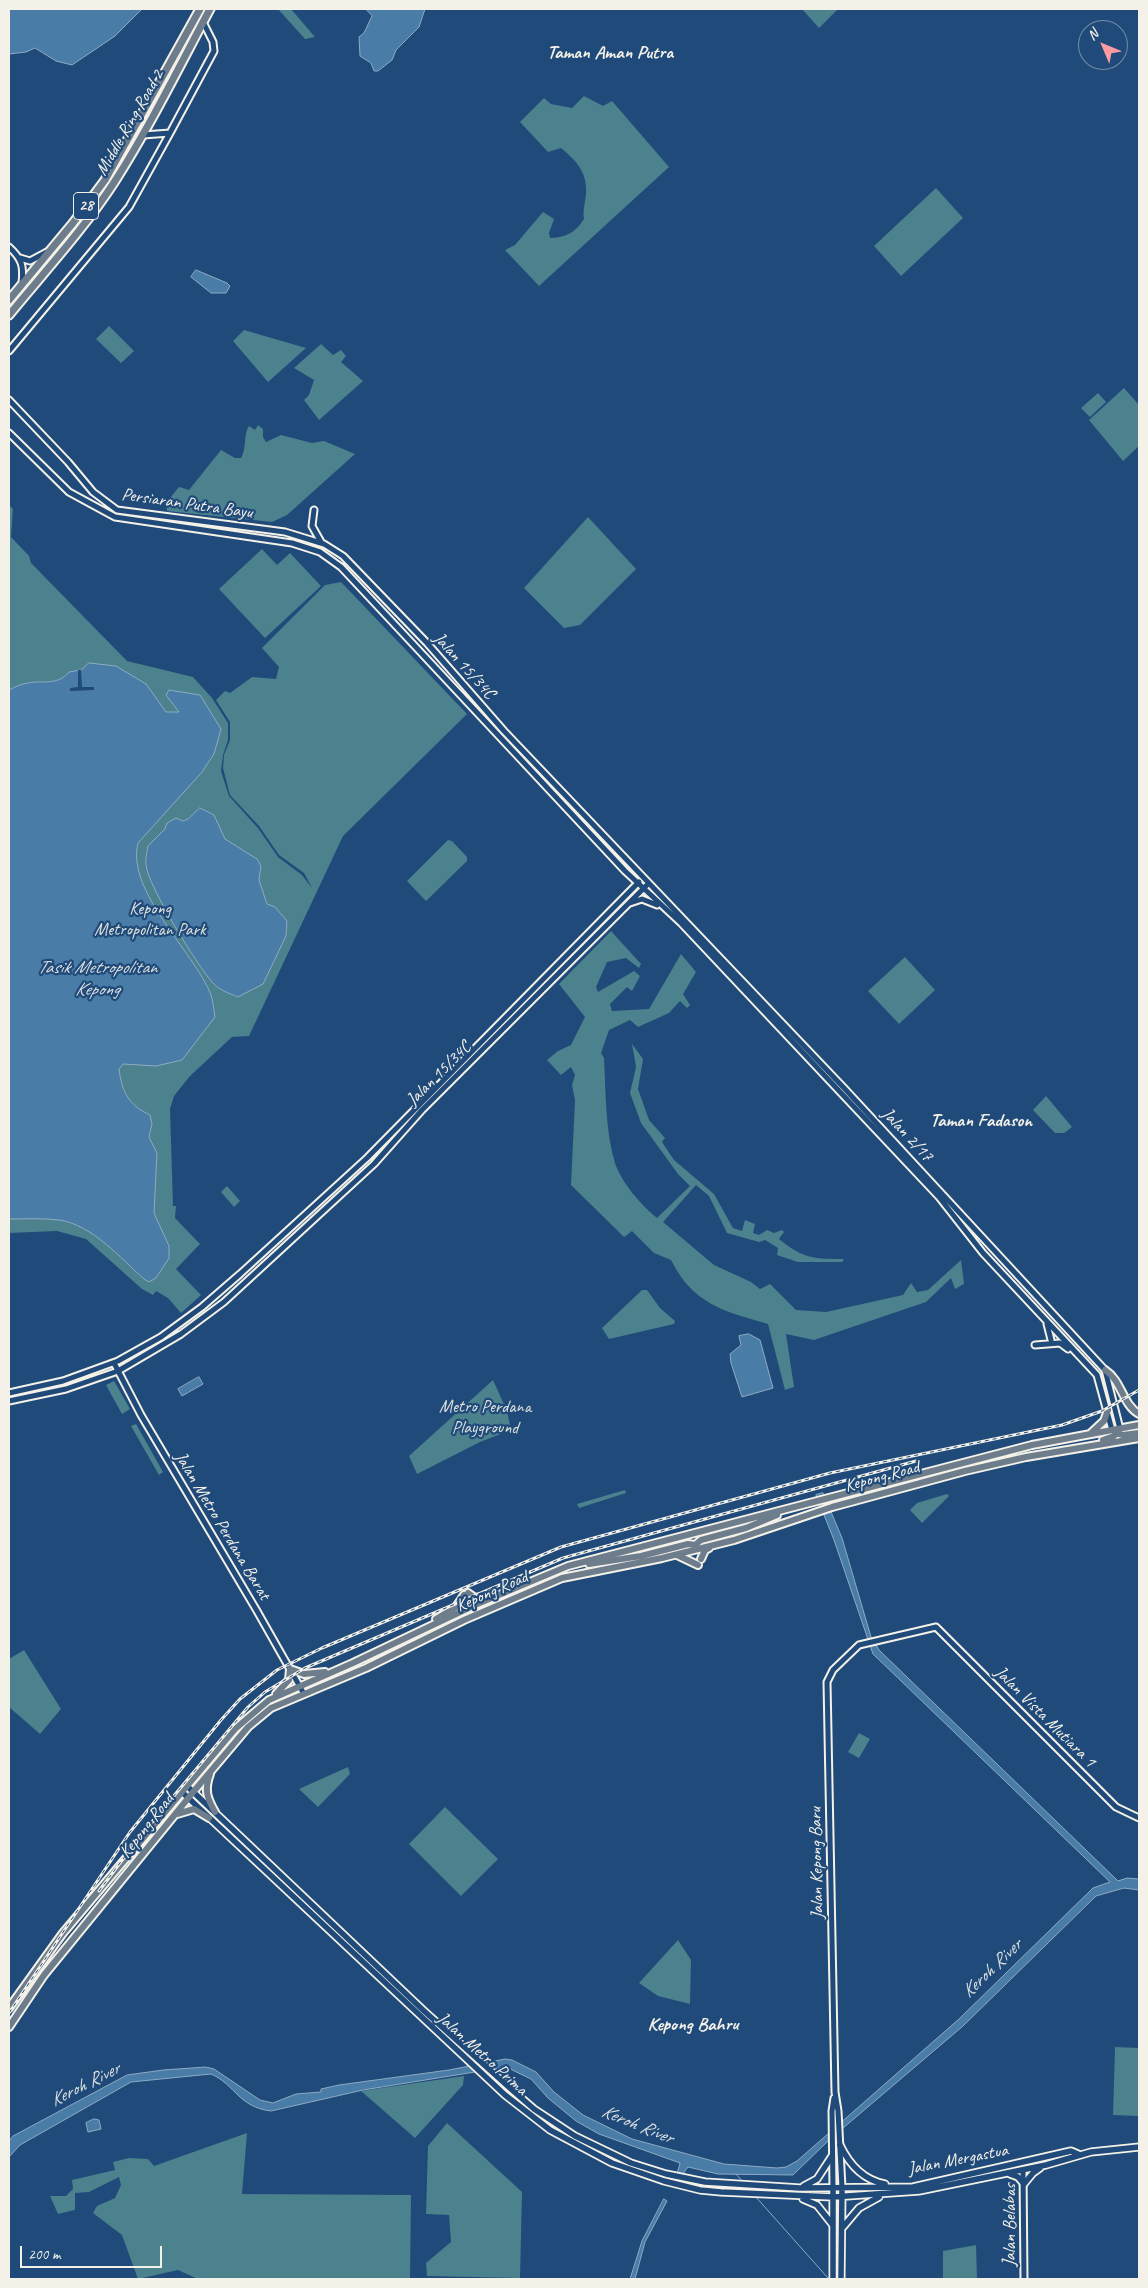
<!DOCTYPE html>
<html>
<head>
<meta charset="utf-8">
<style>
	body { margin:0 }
	#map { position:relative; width:1148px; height:2288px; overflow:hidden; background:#1f4a7a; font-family:Caveat,sans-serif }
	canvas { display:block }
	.frame { position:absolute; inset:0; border:10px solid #f4f1e8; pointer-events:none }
	.north { position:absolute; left:1078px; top:20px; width:50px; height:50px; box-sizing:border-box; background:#1f4a7a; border:1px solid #748da6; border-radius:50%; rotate:315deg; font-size:14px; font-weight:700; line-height:20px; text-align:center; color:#f4f1e8 }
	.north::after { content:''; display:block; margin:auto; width:18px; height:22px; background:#ff9aa2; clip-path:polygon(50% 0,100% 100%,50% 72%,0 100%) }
	.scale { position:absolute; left:20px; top:2246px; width:142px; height:22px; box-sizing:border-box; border:2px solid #f4f1e8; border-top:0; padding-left:6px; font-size:15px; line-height:18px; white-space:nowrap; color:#f4f1e8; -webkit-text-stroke:4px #1f4a7a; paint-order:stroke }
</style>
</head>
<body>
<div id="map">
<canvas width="1148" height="2288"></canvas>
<div class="frame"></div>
<div class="north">N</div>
<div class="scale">200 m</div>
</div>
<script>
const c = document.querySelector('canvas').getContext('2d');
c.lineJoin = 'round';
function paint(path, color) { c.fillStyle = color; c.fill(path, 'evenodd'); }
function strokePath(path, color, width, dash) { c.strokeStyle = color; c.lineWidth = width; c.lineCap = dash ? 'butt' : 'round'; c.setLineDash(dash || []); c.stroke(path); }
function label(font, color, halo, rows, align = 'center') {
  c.font = font + ' Caveat,sans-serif'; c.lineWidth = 4.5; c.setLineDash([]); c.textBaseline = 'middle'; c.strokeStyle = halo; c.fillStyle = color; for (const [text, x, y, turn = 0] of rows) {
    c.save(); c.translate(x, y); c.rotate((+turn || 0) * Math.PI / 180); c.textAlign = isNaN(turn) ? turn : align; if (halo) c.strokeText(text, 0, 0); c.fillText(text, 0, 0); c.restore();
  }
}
const green = new Path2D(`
	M278 9H291L315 37 305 39Z
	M802 9H838L819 28Z
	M584 96 603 106 612 101 669 167 539 286 505 250 515 245 543 212 554 219 549 233 550 238C565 238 576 232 584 219 582 208 587 199 586 187 585 169 574 159 561 148L548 152 520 122 544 98 551 104 572 108Z
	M936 188 963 218 901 276 874 246Z
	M109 326 134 351 121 363 96 339Z
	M244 330 306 348 268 382 233 341Z
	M321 344 333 355 341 350 346 356 341 362 363 381 319 420 304 400 309 395 314 380 294 368Z
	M1124 388 1139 405V446L1123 461 1089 420Z
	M1098 393 1106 402 1090 417 1081 408Z
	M258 425 263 429V437L266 442 281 435 312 443 324 441 355 454 287 515 272 522 167 511 166 503 179 487 189 490 221 450 235 458H241C247 448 243 435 249 426L255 430Z
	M9 505 13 509 11 537 29 556 31 563 127 661 193 677 212 698 228 723V740L223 755 221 771 229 796 258 828 278 857 302 875 312 888 304 873 279 855 259 826 230 795 223 768 224 755 230 740V722L216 700 225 691 230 693 252 677 276 679 279 667 262 648 325 585 341 582 467 714 343 836 249 1036 232 1037 190 1076 174 1096 170 1109 173 1206H176L175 1218 200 1244 176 1269 201 1295 181 1313 168 1298 156 1291 153 1295 142 1289 86 1239 57 1231 9 1233Z
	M588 517 636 569 580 625 564 628 524 588Z
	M262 549 277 565 290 553 321 586 265 638 219 589Z
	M448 840 452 841 467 857V861L426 901 407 881Z
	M611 931 641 964 639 968 626 958 607 962 596 987 598 992 634 971 640 976 632 991 627 987 610 1004 612 1011 649 1009 681 954 696 972 683 994 690 1005 687 1008 680 1001 669 1013 638 1027 630 1020 609 1030 601 1053 604 1058C606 1093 605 1129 615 1163 621 1182 642 1206 657 1218L690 1186 678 1174 641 1123 630 1093 636 1067 632 1044 643 1059 638 1089 649 1120 665 1138 662 1142 674 1160 714 1194 733 1228 742 1231 745 1220 755 1224 753 1233 759 1235 767 1230 774 1233 782 1230 784 1232 779 1239C803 1259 815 1259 844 1259L842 1262H798L777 1255 778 1248 765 1240 759 1242 727 1233 709 1196 696 1185 663 1222 714 1265 751 1282 760 1289 770 1284 796 1310 826 1312 903 1295 911 1283 917 1292 928 1290 961 1260 964 1284 955 1289 951 1278 926 1302 814 1340 786 1334 794 1387 785 1390 768 1324C723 1311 693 1304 671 1260L654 1253 632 1231 624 1237 571 1185 575 1100 572 1085 575 1075 571 1067 561 1075 547 1060 558 1051 571 1045 585 1017 559 984Z
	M905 957 935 990 899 1024 868 991Z
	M1046 1096 1072 1127 1064 1133H1055L1033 1110Z
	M227 1186 240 1201 234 1207 221 1192Z
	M642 1290H647L660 1308 675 1321 674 1324 609 1339 602 1328Z
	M493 1380 507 1411 511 1430 480 1442 417 1474 409 1456Z
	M114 1381 130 1409 122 1414 106 1385Z
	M136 1424 163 1472 159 1475 131 1426Z
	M625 1490 626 1493 579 1508 577 1504Z
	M947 1494 949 1496 922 1523 910 1510 917 1503Z
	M24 1650 61 1709 40 1734 9 1707V1659Z
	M859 1733 870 1739 859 1758 848 1752Z
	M348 1767 350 1774 318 1807 299 1789Z
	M445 1807 498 1859 461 1896 409 1844Z
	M678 1940 691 1960 690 2004 658 1996 639 1983Z
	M1115 2047 1139 2048V2116L1113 2115Z
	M464 2076 463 2085 415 2138 361 2091Z
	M447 2123 522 2192 520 2278 427 2276 426 2263 451 2242 449 2215 426 2214 428 2146Z
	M247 2133 242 2194 411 2195 410 2279H198L178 2270 138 2279 122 2235 93 2213 97 2206 115 2198 121 2185 119 2177 89 2192 75 2193V2210L58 2214 50 2196H66L73 2189 72 2180 115 2170 113 2162 129 2158 148 2159 154 2166Z
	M976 2245 977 2279H943V2251Z`);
const water = new Path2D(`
	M9 9H142L115 36 72 65 56 61 35 48 26 52 9 54Z
	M366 9H425L419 27 396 50 392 60 378 71H374L371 63 360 56 359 37 364 33 372 16Z
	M196 270 227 283 230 286 226 293H211L191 277Z
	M89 663 116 666 146 684 166 712H179L166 695 169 690 200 695 221 729 214 754 202 772 138 843C126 892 194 951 211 995 213 1001 214 1010 215 1017L182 1060 156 1066 123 1064 119 1069C122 1093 129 1105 150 1115L152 1124 149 1137 157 1153 154 1213 169 1246V1258L156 1278 149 1282 144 1279C120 1258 93 1225 59 1220 43 1218 25 1219 9 1219V690C15 687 21 684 28 683 42 680 58 686 69 672L81 670Z
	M200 808 214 815 225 839 257 859 261 866 259 880 267 904 275 907 287 921 286 936 263 984 238 997C228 993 219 990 212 982 197 965 148 886 146 865 145 859 147 852 148 846L165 829 167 823 176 818 183 821 188 819Z
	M749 1334 760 1340 773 1388 742 1397 731 1363 730 1354 741 1345 739 1336Z
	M199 1377 203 1384 182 1396 178 1389Z
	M823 1493 842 1538 871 1637 879 1650 1118 1881 1127 1878 1139 1879V1890L1124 1888 1096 1896 963 2026 829 2140 793 2175 718 2174 688 2167 682 2175 677 2174 680 2163 599 2134 576 2121 548 2098 531 2079 506 2067 363 2090 271 2111C238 2107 236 2085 211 2074L131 2082 20 2145 9 2157V2141L13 2136 127 2075 163 2070 206 2067 214 2069 260 2100 273 2103 296 2094 321 2092V2089L339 2085 449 2070 505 2059 512 2060 536 2072 554 2092 583 2115 632 2139 724 2164 777 2168 786 2167 797 2161 959 2019 1093 1888 1110 1882 873 1654 834 1540 816 1495Z
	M94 2119 99 2120 101 2129 88 2132 86 2123Z
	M664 2199 667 2201 645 2242 635 2279H630L642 2241Z`);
const pier = new Path2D(`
	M78 670H81L82 687H94V690L70 691V688L78 687Z`);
const stream = new Path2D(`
	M736 2174 743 2182
	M755 2196 828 2278`);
const tertiary = new Path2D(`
	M143 135 170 133 214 51 213 42 203 22
	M9 247C22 259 24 266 22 283
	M20 258 30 261 47 252
	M9 351 129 207 170 133
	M9 400 68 462 93 492 117 510 285 532 324 544 343 556 427 643 504 731 844 1088 1105 1370 1120 1429
	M9 433 69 492 115 517 292 543 320 552 341 567 625 871 681 923 939 1197 983 1253 1097 1375 1112 1430
	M314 510 312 526 321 542
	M630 903 642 899 657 905
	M1047 1324 1051 1340
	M1035 1345 1060 1343 1068 1349
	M114 1363 141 1415 257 1611 304 1694
	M9 1393 63 1381 118 1361 161 1337 202 1307 240 1274 367 1158 639 882
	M9 1401 66 1389 118 1371 181 1334 224 1302 374 1164 422 1110 648 884
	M1023 2170 1024 2279
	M833 2188 832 2111 834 2098
	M842 2188 838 2111 835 2092 827 1682 833 1670 859 1645 936 1627 1116 1807 1139 1818`);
const secondary = new Path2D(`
	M188 1787 423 2010 511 2089 534 2109 575 2136 631 2163 666 2174 705 2182 800 2188 913 2187 1071 2151 1078 2154
	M183 1793 505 2095 550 2130 612 2163 664 2181 700 2190 721 2192 833 2197 919 2191 1046 2165 1091 2152 1139 2147
	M840 2145C849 2164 863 2180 885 2184
	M1010 2174 1018 2177 1024 2184 1033 2173 1040 2168
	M804 2186 817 2179 832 2156
	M803 2199 817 2205 832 2224
	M843 2227 859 2208 879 2197
	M833 2279V2188
	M841 2279 842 2188`);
const primary = new Path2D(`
	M1105 1370C1122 1381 1122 1404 1139 1414
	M1115 1433 1123 1435 1139 1433
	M1090 1434 1104 1421 1108 1410
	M1103 1440 1114 1436 1120 1429
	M694 1546 701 1540 746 1528 777 1515
	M677 1555 698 1565
	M701 1559 705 1550 709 1548
	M589 1564 641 1556 688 1544 695 1545 699 1549
	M468 1593 475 1598 488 1596
	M436 1619 456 1607 464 1595
	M276 1694 289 1680 290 1669 304 1674 325 1672
	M210 1774C204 1790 207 1798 215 1812
	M177 1814 194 1809 209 1818
	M9 2008 63 1933 235 1729 269 1700 353 1663 475 1605 568 1566 1032 1445 1139 1425
	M9 2027 44 1975 194 1791 248 1727 271 1708 366 1668 464 1620 562 1578 662 1558 734 1540 832 1507 965 1471 1026 1457 1139 1438`);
const trunk = new Path2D(`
	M9 300 73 223 105 180 200 9
	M9 315C45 271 84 229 115 181 150 126 179 67 210 9`);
const rail = new Path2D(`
	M99 1891 138 1839 248 1707 265 1692 305 1668 563 1558 916 1461
	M9 2013 130 1832 221 1720 240 1699 277 1670 322 1648 561 1547 830 1473 1062 1425 1102 1411 1139 1390`);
const shields = [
	[86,206,25]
];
const shieldNames = [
	["28",86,206]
];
const streetNames = [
	["Middle Ring Road 2",130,123,-60],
	["Persiaran Putra Bayu",187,504,8],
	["Jalan 15/34C",464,666,48],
	["Jalan 15/34C",439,1074,-45],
	["Jalan 2/17",907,1135,47],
	["Kepong Road",882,1477,-15],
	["Jalan Metro Perdana Barat",222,1526,59],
	["Kepong Road",492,1592,-24],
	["Jalan Vista Mutiara 1",1045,1717,45],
	["Kepong Road",147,1826,-52],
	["Jalan Kepong Baru",817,1863,-91],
	["Jalan Metro Prima",482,2054,42],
	["Jalan Mergastua",958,2160,-11],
	["Jalan Belabas",1010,2225,-90]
];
const parkNames = [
	["Kepong",150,909],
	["Metropolitan Park",150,930],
	["Metro Perdana",485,1407],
	["Playground",485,1428]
];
const neighbourhoodNames = [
	["Taman Aman Putra",610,53],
	["Taman Fadason",981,1121],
	["Kepong Bahru",693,2025]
];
const waterNames = [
	["Tasik Metropolitan",97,968],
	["Kepong",97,990],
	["Keroh River",992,1969,-44],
	["Keroh River",85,2085,-27],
	["Keroh River",637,2125,22]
];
paint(green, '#4c818e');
paint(water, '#4a7ca8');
strokePath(water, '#8eabc2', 1);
paint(pier, '#1f4a7a');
strokePath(stream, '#8eabc2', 1);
strokePath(tertiary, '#f4f1e8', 9);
strokePath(secondary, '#f4f1e8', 9);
strokePath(primary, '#f4f1e8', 10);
strokePath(trunk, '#f4f1e8', 11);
strokePath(tertiary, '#1f4a7a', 5);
strokePath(secondary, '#1f4a7a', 5.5);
strokePath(primary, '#6d7d8c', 6);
strokePath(trunk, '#6d7d8c', 7);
strokePath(rail, '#f4f1e8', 3);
strokePath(rail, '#1f4a7a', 1, [4]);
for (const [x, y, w] of shields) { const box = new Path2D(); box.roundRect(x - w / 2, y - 13.5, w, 27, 4); c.fillStyle = '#1f4a7a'; c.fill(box); strokePath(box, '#f4f1e8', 1); }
label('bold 16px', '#f4f1e8', null, shieldNames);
label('18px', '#f4f1e8', '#1f4a7a', streetNames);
label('18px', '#dbe0da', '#1f4a7a', parkNames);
label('bold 19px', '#f4f1e8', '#1f4a7a', neighbourhoodNames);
label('italic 19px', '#dadfde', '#1f4a7a', waterNames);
</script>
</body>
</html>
